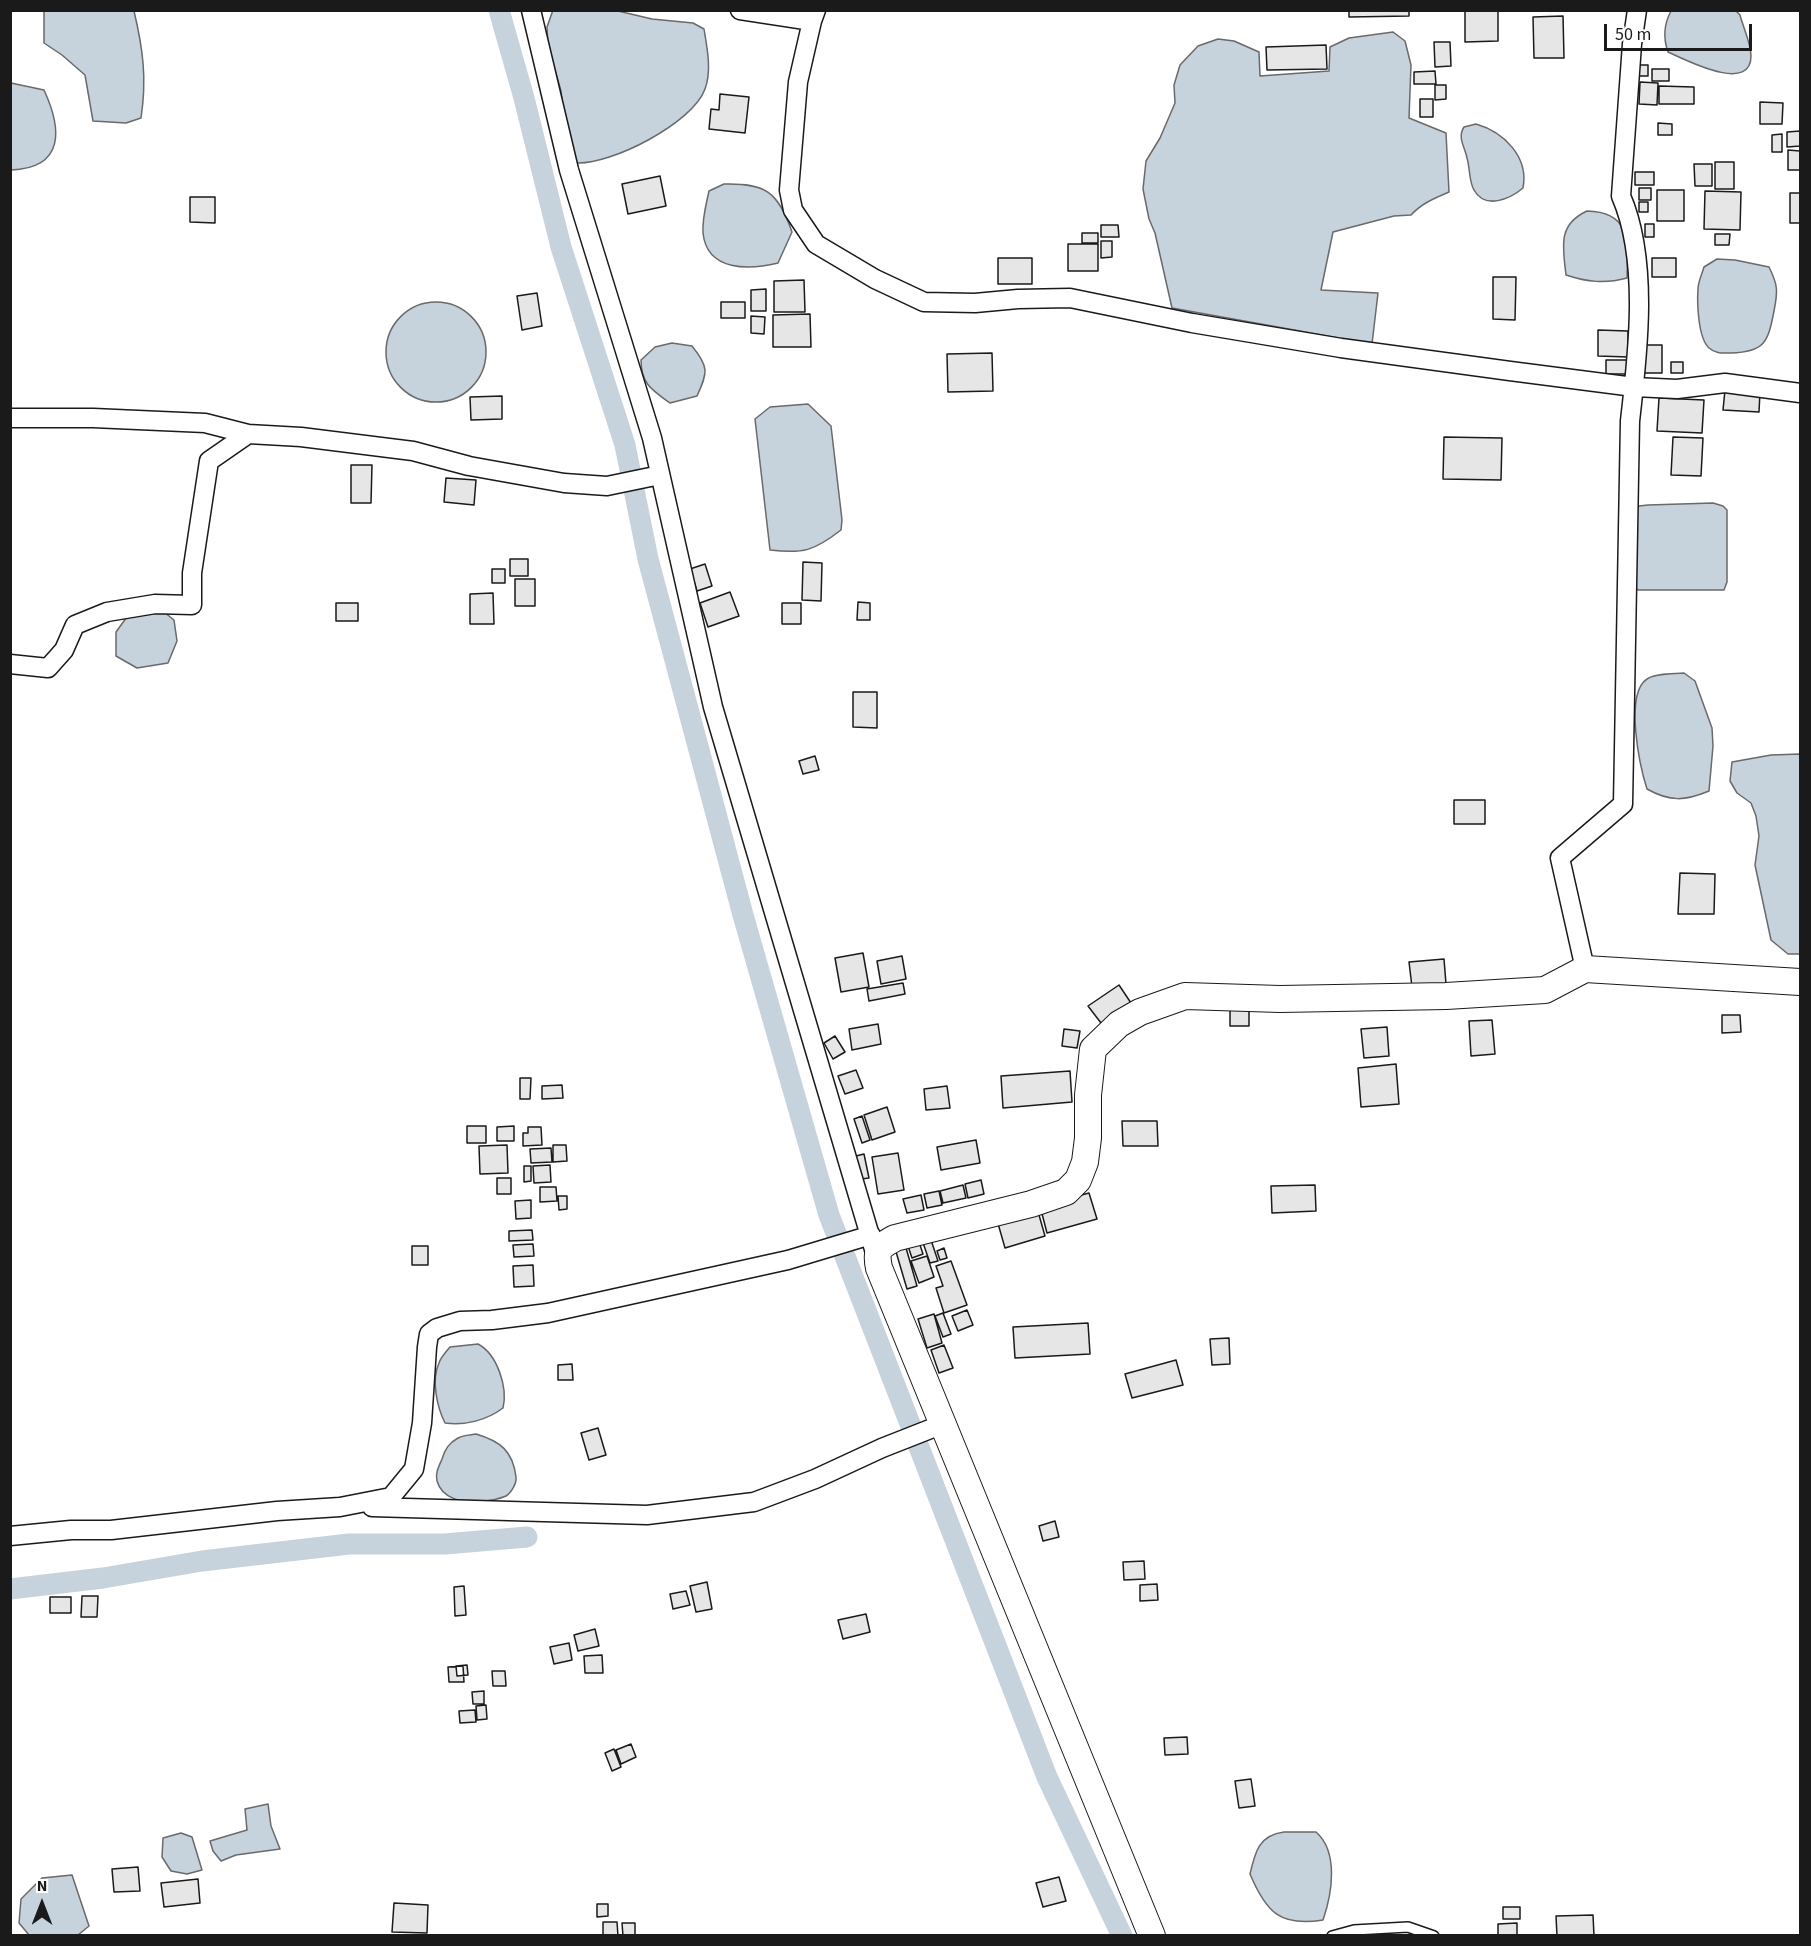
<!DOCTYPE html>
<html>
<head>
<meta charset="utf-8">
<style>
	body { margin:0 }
	#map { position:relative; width:1811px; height:1946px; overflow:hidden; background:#fff; font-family:"Source Sans 3",sans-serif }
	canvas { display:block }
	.frame { position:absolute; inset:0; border:12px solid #1a1a1a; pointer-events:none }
	.north { position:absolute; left:12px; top:1874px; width:60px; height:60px; -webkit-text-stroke:4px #fff; paint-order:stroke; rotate:0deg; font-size:16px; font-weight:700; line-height:24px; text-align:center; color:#1a1a1a }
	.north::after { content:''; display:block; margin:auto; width:21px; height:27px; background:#1a1a1a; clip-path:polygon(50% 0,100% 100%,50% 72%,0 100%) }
	.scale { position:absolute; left:1604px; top:24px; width:148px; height:27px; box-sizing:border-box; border:3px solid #1a1a1a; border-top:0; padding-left:8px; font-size:18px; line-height:21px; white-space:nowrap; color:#1a1a1a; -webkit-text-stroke:4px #fff; paint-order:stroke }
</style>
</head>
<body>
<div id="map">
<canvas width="1811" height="1946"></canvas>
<div class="frame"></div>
<div class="north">N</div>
<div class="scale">50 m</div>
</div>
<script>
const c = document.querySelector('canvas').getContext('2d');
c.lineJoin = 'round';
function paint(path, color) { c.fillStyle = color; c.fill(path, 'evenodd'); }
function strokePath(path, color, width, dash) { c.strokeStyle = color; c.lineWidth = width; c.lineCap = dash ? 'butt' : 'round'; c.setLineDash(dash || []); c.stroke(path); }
const water = new Path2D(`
	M553 10 618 11 652 19 693 23 704 29C707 47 712 71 705 89 693 123 611 165 576 163L565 124 561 91 548 46 547 27Z
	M44 11H134C143 49 147 79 141 118L126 123 93 121 85 75 62 55 44 43Z
	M1671 11H1736L1740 15C1743 27 1751 43 1751 56 1751 94 1686 60 1668 52 1663 38 1664 24 1671 11Z
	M1393 32 1405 41 1411 65 1409 118 1446 133 1449 192C1435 198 1422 203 1411 215L1394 216 1333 232 1321 290 1378 293 1372 344 1172 308 1155 233 1149 219 1143 189 1146 161 1160 138 1175 103 1174 85 1180 65 1198 46 1218 39 1234 41 1259 52 1260 76 1329 71 1330 47 1349 38Z
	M11 83 44 90C62 129 65 168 11 170Z
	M1476 124C1504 132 1529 157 1523 188 1510 199 1485 210 1474 190 1469 182 1470 168 1467 158 1465 147 1457 138 1464 127Z
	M724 184C766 183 778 192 792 232L778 263C750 270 707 272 703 233 702 219 706 205 709 191Z
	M1587 211C1632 212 1628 243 1627 278 1605 284 1587 282 1566 275 1563 247 1557 225 1587 211Z
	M1717 259 1735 260 1769 267C1778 285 1778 291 1774 311 1768 342 1765 352 1731 353 1722 353 1716 354 1709 348 1698 338 1697 303 1698 289 1698 282 1702 274 1704 267Z
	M386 352a50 50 0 1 1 100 0a50 50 0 1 1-100 0Z
	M672 343 692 346C709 367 708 372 697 396L670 403C652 390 641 384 641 360L655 347Z
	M808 404 831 426 842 520 841 530C814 551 803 554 770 550L755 419 770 407Z
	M1713 503 1723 506 1727 510V582L1724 590H1638L1634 586V512L1639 506 1648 505Z
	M164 612 174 620 177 641 168 663 137 668 116 656V632L129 614Z
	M1684 673 1695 681 1712 728 1713 746 1709 791C1685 801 1670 802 1647 789 1640 767 1624 694 1647 679 1656 673 1673 674 1684 673Z
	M1800 754V954H1788L1771 940 1755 865 1759 836 1756 816 1751 803 1737 793 1730 781 1732 762 1771 755Z
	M478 1344C497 1354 508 1387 503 1408 487 1420 465 1426 445 1423 437 1407 431 1380 439 1363 441 1357 446 1352 450 1347Z
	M476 1434C500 1441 513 1451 516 1477 517 1483 511 1493 506 1496 497 1500 488 1501 479 1502 463 1503 442 1499 437 1481 435 1473 439 1466 442 1459 445 1449 449 1443 458 1438 463 1435 470 1435 476 1434Z
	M268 1804 271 1826 280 1849 236 1855 221 1861 213 1851 210 1841 247 1830 245 1809Z
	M1284 1832H1316C1339 1852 1332 1894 1323 1920 1280 1927 1266 1912 1250 1874 1255 1852 1259 1835 1284 1832Z
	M181 1833 192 1837 202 1870 187 1874 171 1871 162 1857 163 1838Z
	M72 1875 89 1926 78 1935H29L19 1923 21 1899 42 1878Z`);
const canal = new Path2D(`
	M499 10 524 98 561 247 625 445 648 559 743 915 829 1215 1047 1777 1122 1936
	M10 1589 103 1578 202 1561 349 1544H445L527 1537`);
const building = new Path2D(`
	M1349 10H1409V16L1349 17Z
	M1465 10H1498V41L1465 42Z
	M1563 16 1564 58H1534L1533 17Z
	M1434 42H1450L1451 66 1435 67Z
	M1326 45 1327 69 1267 70 1266 47Z
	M1637 65H1648V76H1637Z
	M1652 69H1669V81H1652Z
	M1435 71 1436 84H1414V72Z
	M1640 82 1658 83 1657 105 1639 104Z
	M1435 85H1446V99L1435 100Z
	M1659 86 1694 87V104H1659Z
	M720 94 749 97 745 133 709 129 711 109 719 110Z
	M1420 99H1433V117H1420Z
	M1760 102 1783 103 1782 124H1760Z
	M1658 123 1672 124V135H1658Z
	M1800 131V146L1787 147V132Z
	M1782 134V152H1772V135Z
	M1788 150 1800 151V170H1788Z
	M1715 162H1734V189H1715Z
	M1694 164H1712V186H1695Z
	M1635 172H1654V185H1635Z
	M660 176 666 206 628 214 622 184Z
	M1639 188H1651V200H1639Z
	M1657 190H1684V221H1657Z
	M1705 191 1741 192 1740 230 1704 229Z
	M1790 193H1800V223H1790Z
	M190 197H215V223L190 222Z
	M1639 202H1648V212H1639Z
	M1645 224H1654V237H1645Z
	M1101 225H1118L1119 237H1101Z
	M1082 233H1098V243H1082Z
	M1715 234H1730L1729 245H1715Z
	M1101 241H1112V257L1101 258Z
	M1068 244H1098V271H1068Z
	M998 258H1032V284H998Z
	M1652 258H1676V277H1652Z
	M1493 277H1516L1515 320 1493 319Z
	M804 280 805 312H774V281Z
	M766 289V311H751V290Z
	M537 293 542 326 522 330 517 296Z
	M721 302H745V318H721Z
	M810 314 811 347H773V315Z
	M751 316 765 317 764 334 751 333Z
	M1598 330 1628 331V357L1598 356Z
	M1640 345H1662V373H1639Z
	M992 353 993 391 948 392 947 354Z
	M1606 360H1629V374H1606Z
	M1671 362H1683V373H1671Z
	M1725 390 1760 392 1759 412 1723 410Z
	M502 396V419L471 420 470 397Z
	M1659 398 1704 400 1702 433 1657 431Z
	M1444 437 1502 438 1501 480 1443 479Z
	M1673 437 1703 438 1701 476 1671 475Z
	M351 465H372L371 503H351Z
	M446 478 476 480 474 505 444 502Z
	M510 559H528V576H510Z
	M803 562 822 563 821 601 802 600Z
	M705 564 712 586 697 591 690 569Z
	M492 569H505V583H492Z
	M515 579H535V606H515Z
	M730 592 739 616 708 627 700 603Z
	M493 593 494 624H470V594Z
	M858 602 870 603V620H857Z
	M336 603H358V621H336Z
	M782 603H801V624H782Z
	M853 692H877V728L853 727Z
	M815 756 819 770 803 774 799 761Z
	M1454 800H1485V824H1454Z
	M1680 873 1715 874 1714 914H1678Z
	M863 953 869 987 841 992 835 958Z
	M902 956 906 979 881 984 877 961Z
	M1444 959 1446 984 1412 987 1409 962Z
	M903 983 905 994 869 1001 867 989Z
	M1119 985 1131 1003 1101 1023 1088 1006Z
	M1230 1008H1249V1026H1230Z
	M1722 1015H1740L1741 1032 1722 1033Z
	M1492 1020 1495 1054 1471 1056 1469 1021Z
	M878 1024 881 1044 852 1050 849 1029Z
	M1387 1027 1389 1056 1364 1058 1361 1029Z
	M1064 1029 1080 1031 1077 1048 1062 1046Z
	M835 1036 845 1052 833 1059 824 1043Z
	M1396 1064 1399 1104 1361 1107 1358 1068Z
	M856 1070 863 1088 845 1094 838 1076Z
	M1070 1071 1072 1102 1003 1108 1001 1076Z
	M520 1078H531L530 1099H520Z
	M562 1085 563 1098 542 1099V1086Z
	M947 1086 950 1108 926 1110 924 1089Z
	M887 1107 895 1132 872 1140 864 1115Z
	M862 1116 870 1140 862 1143 854 1119Z
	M1122 1121H1157L1158 1146H1123Z
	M467 1126H486V1143H467Z
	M514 1126V1141H497V1127Z
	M528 1127H541L542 1145 523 1146V1133H528Z
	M976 1140 980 1163 941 1170 937 1147Z
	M507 1145 508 1173 480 1174 479 1146Z
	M553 1145H566L567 1161 553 1162Z
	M551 1148 552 1162 531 1163 530 1149Z
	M898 1153 904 1190 878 1194 872 1157Z
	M864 1154 869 1178 861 1179 856 1156Z
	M550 1165 551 1182 534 1183 533 1166Z
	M524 1166H531V1181L524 1182Z
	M497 1178H511V1194H497Z
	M981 1180 984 1194 968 1198 965 1184Z
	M963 1185 966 1198 943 1203 940 1191Z
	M1315 1185 1316 1211 1272 1213 1271 1186Z
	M540 1187H556L557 1201 540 1202Z
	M939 1191 942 1205 927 1208 924 1194Z
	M1089 1193 1097 1219 1047 1233 1040 1206Z
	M921 1195 924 1210 907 1213 903 1199Z
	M558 1196H567V1209L559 1210Z
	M531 1200V1218L516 1219 515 1201Z
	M1037 1208 1045 1236 1005 1248 997 1220Z
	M532 1230 533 1240 509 1241V1231Z
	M929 1234 938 1261 930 1263 921 1237Z
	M917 1236 923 1254 912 1258 906 1240Z
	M904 1241 917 1286 907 1289 894 1245Z
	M533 1244 534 1256 514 1257 513 1245Z
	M412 1246H428V1265H412Z
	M944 1248 947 1258 940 1260 937 1251Z
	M927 1256 934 1277 919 1283 911 1261Z
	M951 1261 967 1305 944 1313 936 1288 943 1286 936 1266Z
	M533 1265 534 1286 514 1287 513 1266Z
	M967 1310 973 1325 958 1331 952 1316Z
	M943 1313 951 1334 943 1337 935 1316Z
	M934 1314 942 1343 927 1348 918 1319Z
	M1088 1323 1090 1354 1015 1358 1013 1327Z
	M1229 1338 1230 1364 1212 1365 1210 1339Z
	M944 1345 953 1368 939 1373 931 1350Z
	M1176 1360 1183 1385 1132 1398 1125 1374Z
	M572 1364 573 1380H558V1365Z
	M598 1428 606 1455 589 1460 581 1433Z
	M1055 1521 1059 1537 1043 1541 1039 1526Z
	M1144 1561 1145 1579 1124 1580 1123 1562Z
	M707 1582 712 1609 696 1612 690 1586Z
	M1157 1584 1158 1600 1140 1601V1585Z
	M464 1586 466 1615 455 1616 454 1587Z
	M686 1591 690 1605 673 1609 670 1594Z
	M82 1596H98L97 1617H81Z
	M50 1597H71V1613H50Z
	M866 1614 870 1632 843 1639 838 1620Z
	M595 1629 599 1646 578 1651 574 1635Z
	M569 1643 572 1660 554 1664 550 1647Z
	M602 1655 603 1673H585L584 1656Z
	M467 1665 468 1675 457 1676 456 1666Z
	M463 1666 464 1682H449L448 1667Z
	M492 1671H505L506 1686H493Z
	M484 1691V1704H473L472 1692Z
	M486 1705 487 1719 477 1720 476 1706Z
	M475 1710 476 1722 460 1723 459 1711Z
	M1187 1737 1188 1754 1165 1755 1164 1738Z
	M631 1744 636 1757 621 1764 616 1750Z
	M614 1749 621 1767 612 1771 605 1753Z
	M1251 1779 1255 1806 1239 1808 1235 1781Z
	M138 1867 140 1891 114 1892 112 1869Z
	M1059 1877 1066 1901 1043 1907 1036 1883Z
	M198 1879 200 1903 164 1907 161 1883Z
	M394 1903 428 1905 427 1933 392 1932Z
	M597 1904H608V1916L597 1917Z
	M1503 1907H1520V1919H1503Z
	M1593 1915 1594 1936H1557L1556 1916Z
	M603 1922H617L618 1936H603Z
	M622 1923H635V1936H623Z
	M1517 1923V1936H1498V1924Z`);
const lane = new Path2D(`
	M1332 1936 1354 1930 1408 1927 1434 1936`);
const street = new Path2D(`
	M531 10 569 170 652 438 713 707 876 1256
	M740 10 812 21
	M816 10 812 21 798 82 789 190 793 210 816 244 875 279 924 302 975 303 1018 299 1070 298 1192 323 1341 348 1510 371 1634 387 1677 389 1725 383 1800 393
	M10 418H93L205 423 248 434
	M10 664 48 668 64 650 75 625 107 612 155 604 192 605V573L209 461 248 434 301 437 413 451 469 466 564 483 607 486 660 475
	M1585 969 1560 858 1623 804 1630 421C1638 353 1649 260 1621 196L1632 44 1637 10
	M372 1507 647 1515 754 1502 815 1479 882 1448 943 1424
	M10 1536 71 1530H111L277 1511 340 1507 391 1497 414 1469 422 1423 427 1347 429 1334 437 1328 460 1321 492 1320 548 1313 788 1260 871 1235`);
const secondary = new Path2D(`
	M1152 1936 879 1268C875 1249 879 1247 895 1238L1031 1204 1066 1192 1078 1180 1085 1162 1088 1138V1095L1093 1049 1119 1024 1140 1012 1185 996 1280 999 1446 996 1545 990 1585 969 1800 982`);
paint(water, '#c6d2dc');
strokePath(water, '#6a6a6a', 1.5);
strokePath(canal, '#c6d2dc', 21);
paint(building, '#e6e6e6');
strokePath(building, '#1a1a1a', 1.5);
strokePath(lane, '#1a1a1a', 12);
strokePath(street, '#1a1a1a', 21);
strokePath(secondary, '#1a1a1a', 28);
strokePath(lane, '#fff', 9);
strokePath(street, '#fff', 18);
strokePath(secondary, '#fff', 26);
</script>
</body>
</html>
